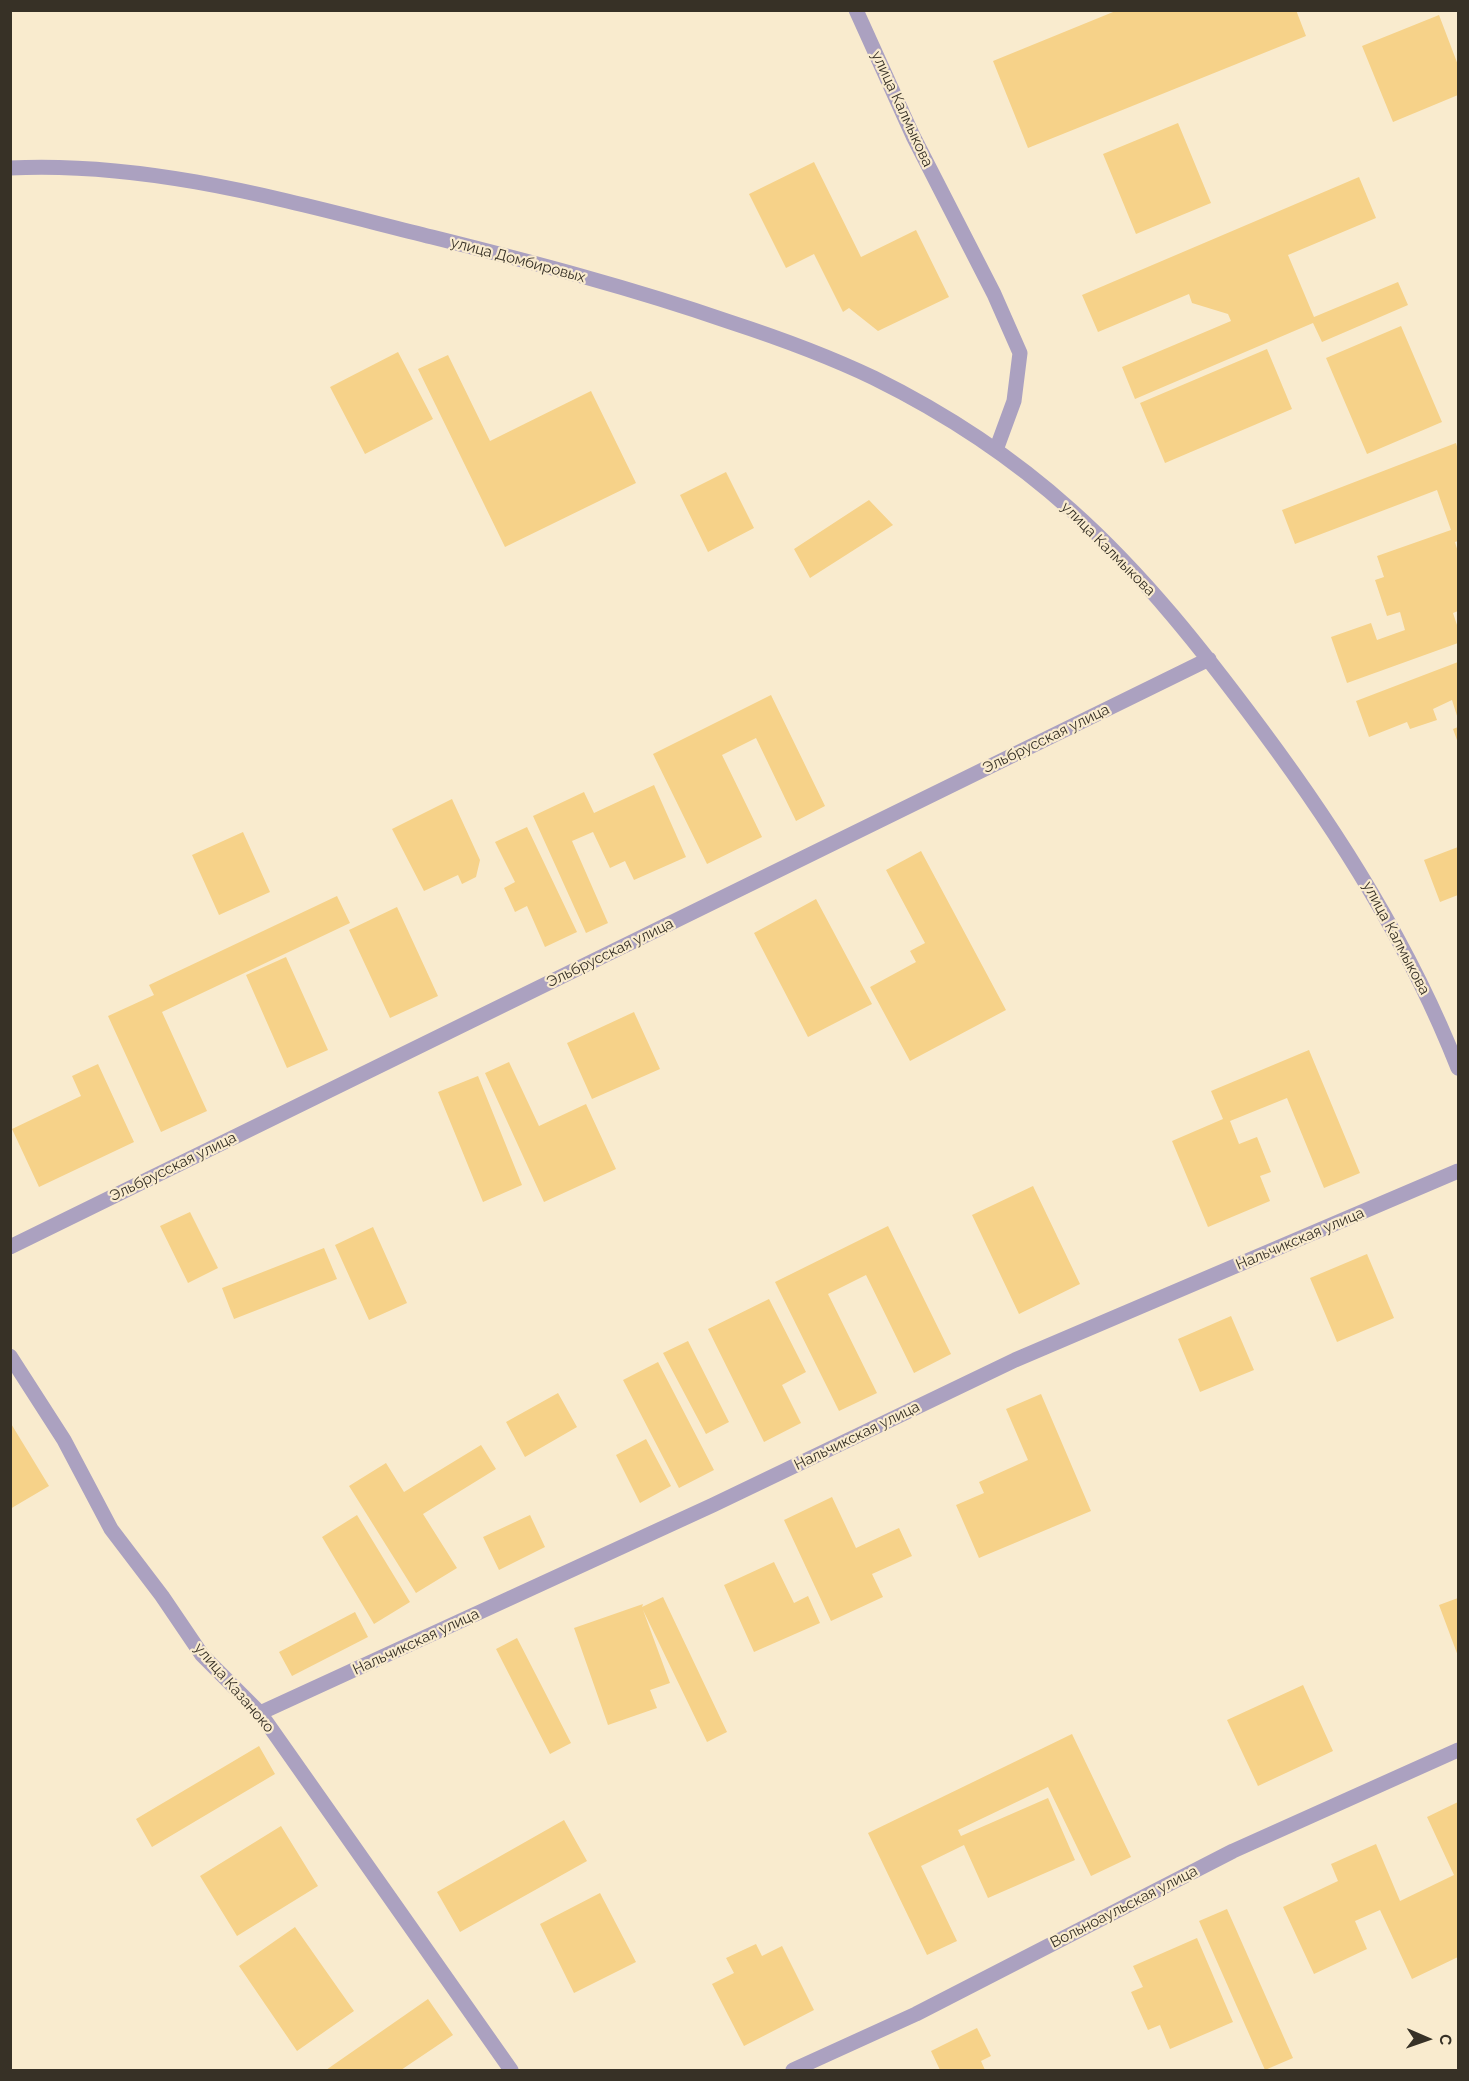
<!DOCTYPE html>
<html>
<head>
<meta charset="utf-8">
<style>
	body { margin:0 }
	#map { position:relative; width:1469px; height:2081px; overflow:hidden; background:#f9ebce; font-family:Raleway,sans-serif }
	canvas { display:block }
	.frame { position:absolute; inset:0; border:12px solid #373126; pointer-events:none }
	.north { position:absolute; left:1397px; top:2009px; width:60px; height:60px; -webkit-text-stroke:4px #f9ebce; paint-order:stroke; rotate:92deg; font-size:16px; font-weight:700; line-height:24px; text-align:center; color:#373126 }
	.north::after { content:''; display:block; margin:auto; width:21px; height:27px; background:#373126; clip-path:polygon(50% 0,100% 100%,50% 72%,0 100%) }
</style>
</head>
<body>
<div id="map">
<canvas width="1469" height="2081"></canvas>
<div class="frame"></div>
<div class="north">С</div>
</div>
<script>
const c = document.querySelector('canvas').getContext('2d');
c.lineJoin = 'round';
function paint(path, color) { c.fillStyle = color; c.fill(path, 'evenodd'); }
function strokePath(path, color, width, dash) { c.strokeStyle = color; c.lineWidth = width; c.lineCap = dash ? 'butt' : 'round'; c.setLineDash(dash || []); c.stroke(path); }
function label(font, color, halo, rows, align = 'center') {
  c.font = font + ' Raleway,sans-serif'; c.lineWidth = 4.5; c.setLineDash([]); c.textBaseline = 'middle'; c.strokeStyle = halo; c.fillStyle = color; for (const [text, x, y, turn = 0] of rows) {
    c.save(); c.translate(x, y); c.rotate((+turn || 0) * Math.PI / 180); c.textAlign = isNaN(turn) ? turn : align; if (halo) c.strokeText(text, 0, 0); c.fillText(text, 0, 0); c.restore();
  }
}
const building = new Path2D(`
	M1118 10H1296L1306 36 1028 148 993 61Z
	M1439 15 1458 65V95L1393 122 1362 46Z
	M1178 123 1211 203 1136 234 1103 154Z
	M814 162 861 257 916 230 949 297 878 331 849 308 843 312 814 254 786 268 749 194Z
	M1359 177 1376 218 1288 255 1314 317 1398 282 1408 305 1322 342 1313 323 1135 399 1122 367 1231 321 1228 314 1192 303 1189 294 1098 332 1082 295Z
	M1401 326 1442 422 1367 454 1326 358Z
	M1267 349 1292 409 1165 463 1140 403Z
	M398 352 433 419 365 454 330 387Z
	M448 355 490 441 591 391 636 483 505 547 418 369Z
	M1456 443 1458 450V541L1455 542 1458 552V611L1453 613 1458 628V643L1347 683 1331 637 1371 623 1377 640 1405 630 1400 612 1387 616 1375 580 1384 577 1377 556 1451 530 1437 490 1295 544 1282 510Z
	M726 472 754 528 708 552 680 495Z
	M869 500 893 525 810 578 794 549Z
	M1458 662V719L1452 700 1433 709 1437 720 1410 729 1407 722 1369 737 1356 701Z
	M771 695 825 806 796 821 756 738 722 755 762 837 707 864 653 754Z
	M1458 727V743L1453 729Z
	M654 785 686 857 634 880 625 861 610 868 593 832 572 841 608 923 586 933 533 816 584 792 594 813Z
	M452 799 480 860 476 877 462 884 458 875 424 891 392 829Z
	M527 827 577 932 545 947 527 906 515 912 504 888 515 882 495 842Z
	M243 832 270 892 219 915 192 855Z
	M1458 847V895L1440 902 1424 860Z
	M921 851 1006 1010 910 1061 870 987 916 962 910 951 925 943 886 870Z
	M337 896 350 923 162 1012 207 1111 161 1132 108 1016 154 995 149 985Z
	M816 899 872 1004 808 1037 754 933Z
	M397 907 438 996 390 1018 349 930Z
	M286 957 328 1050 287 1068 246 975Z
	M634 1012 660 1069 592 1099 567 1043Z
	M1309 1050 1360 1173 1324 1188 1287 1098 1230 1121 1239 1144 1257 1137 1271 1172 1260 1176 1270 1201 1208 1227 1172 1141 1223 1119 1211 1091Z
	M509 1062 539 1126 586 1104 616 1169 544 1202 485 1073Z
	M98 1064 134 1142 39 1187 12 1129 81 1096 72 1076Z
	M478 1076 522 1185 483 1202 438 1092Z
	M1033 1186 1080 1284 1019 1314 972 1215Z
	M190 1212 218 1268 188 1283 160 1226Z
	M888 1226 951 1354 914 1373 866 1275 828 1294 877 1393 839 1411 775 1282Z
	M373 1227 407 1303 369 1320 335 1245Z
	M324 1248 337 1279 234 1319 222 1288Z
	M1367 1254 1394 1318 1337 1342 1310 1278Z
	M769 1299 806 1372 782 1385 801 1423 764 1442 708 1329Z
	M1231 1316 1254 1370 1200 1392 1178 1339Z
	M688 1341 729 1422 706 1434 663 1353Z
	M658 1362 714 1470 679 1488 623 1380Z
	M558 1393 577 1427 525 1457 506 1422Z
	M1041 1394 1091 1511 979 1558 956 1505 984 1493 979 1482 1028 1460 1006 1409Z
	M10 1422 49 1486 10 1509Z
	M646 1439 671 1486 640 1503 616 1455Z
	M481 1445 496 1469 423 1514 457 1568 416 1593 349 1486 386 1463 404 1492Z
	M832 1497 856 1548 899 1528 912 1556 872 1574 883 1597 831 1621 784 1520Z
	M357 1515 410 1602 374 1624 322 1537Z
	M530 1515 545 1547 499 1570 483 1537Z
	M774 1562 794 1603 808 1596 820 1623 754 1652 724 1585Z
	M663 1597 727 1732 707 1742 643 1610 670 1683 650 1690 657 1708 608 1725 574 1628 643 1604 642 1607Z
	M1458 1598V1656L1439 1605Z
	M355 1612 368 1637 292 1676 279 1652Z
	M517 1638 571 1743 550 1754 496 1649Z
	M1303 1685 1333 1751 1258 1786 1227 1720Z
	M1072 1734 1131 1857 1091 1876 1048 1787 958 1830 961 1836 1048 1798 1075 1860 988 1898 964 1845 921 1866 957 1941 927 1955 868 1833Z
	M259 1746 275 1774 152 1847 136 1819Z
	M1458 1802V1957L1412 1979 1380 1910 1355 1921 1367 1949 1314 1974 1283 1907 1338 1881 1331 1864 1376 1844 1400 1901 1454 1875 1427 1817Z
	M564 1820 587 1861 460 1932 437 1892Z
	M281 1826 318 1886 237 1936 200 1876Z
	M600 1893 636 1962 574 1993 540 1924Z
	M1227 1909 1293 2058 1265 2070 1199 1921Z
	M295 1927 354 2011 297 2051 239 1966Z
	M1197 1938 1233 2022 1170 2049 1160 2025 1148 2030 1131 1992 1143 1987 1133 1966Z
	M756 1944 762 1956 782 1946 814 2010 744 2046 712 1984 734 1973 726 1958Z
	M428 1999 453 2035 401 2070H326Z
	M977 2028 991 2056 981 2061 985 2070H940L931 2051Z`);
const minor = new Path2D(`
	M856 10 913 136 994 294 1020 353 1014 401 996 450
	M10 168C154 161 294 203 432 237 532 262 632 288 730 322 779 338 828 356 874 378 945 413 1012 457 1071 510 1144 575 1204 652 1262 730 1340 835 1410 946 1458 1068
	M10 1247 1209 659
	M10 1356 64 1440 111 1529 162 1596 202 1655 260 1713 511 2070
	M260 1713 713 1505 1015 1360 1458 1171
	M793 2070 916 2014 1233 1851 1458 1750`);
const streetNames = [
	["улица Калмыкова",902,109,65],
	["улица Домбировых",518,260,15],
	["улица Калмыкова",1108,549,45],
	["Эльбрусская улица",1046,739,-26],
	["улица Калмыкова",1396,938,62],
	["Эльбрусская улица",610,953,-26],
	["Эльбрусская улица",173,1167,-26],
	["Нальчикская улица",1300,1239,-23],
	["Нальчикская улица",857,1436,-26],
	["Нальчикская улица",416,1642,-25],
	["улица Казаноко",234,1688,49],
	["Вольноаульская улица",1124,1907,-27]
];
paint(building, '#f6d289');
strokePath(minor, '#aba1c0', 15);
label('15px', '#373126', '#f9ebce', streetNames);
</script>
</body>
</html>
